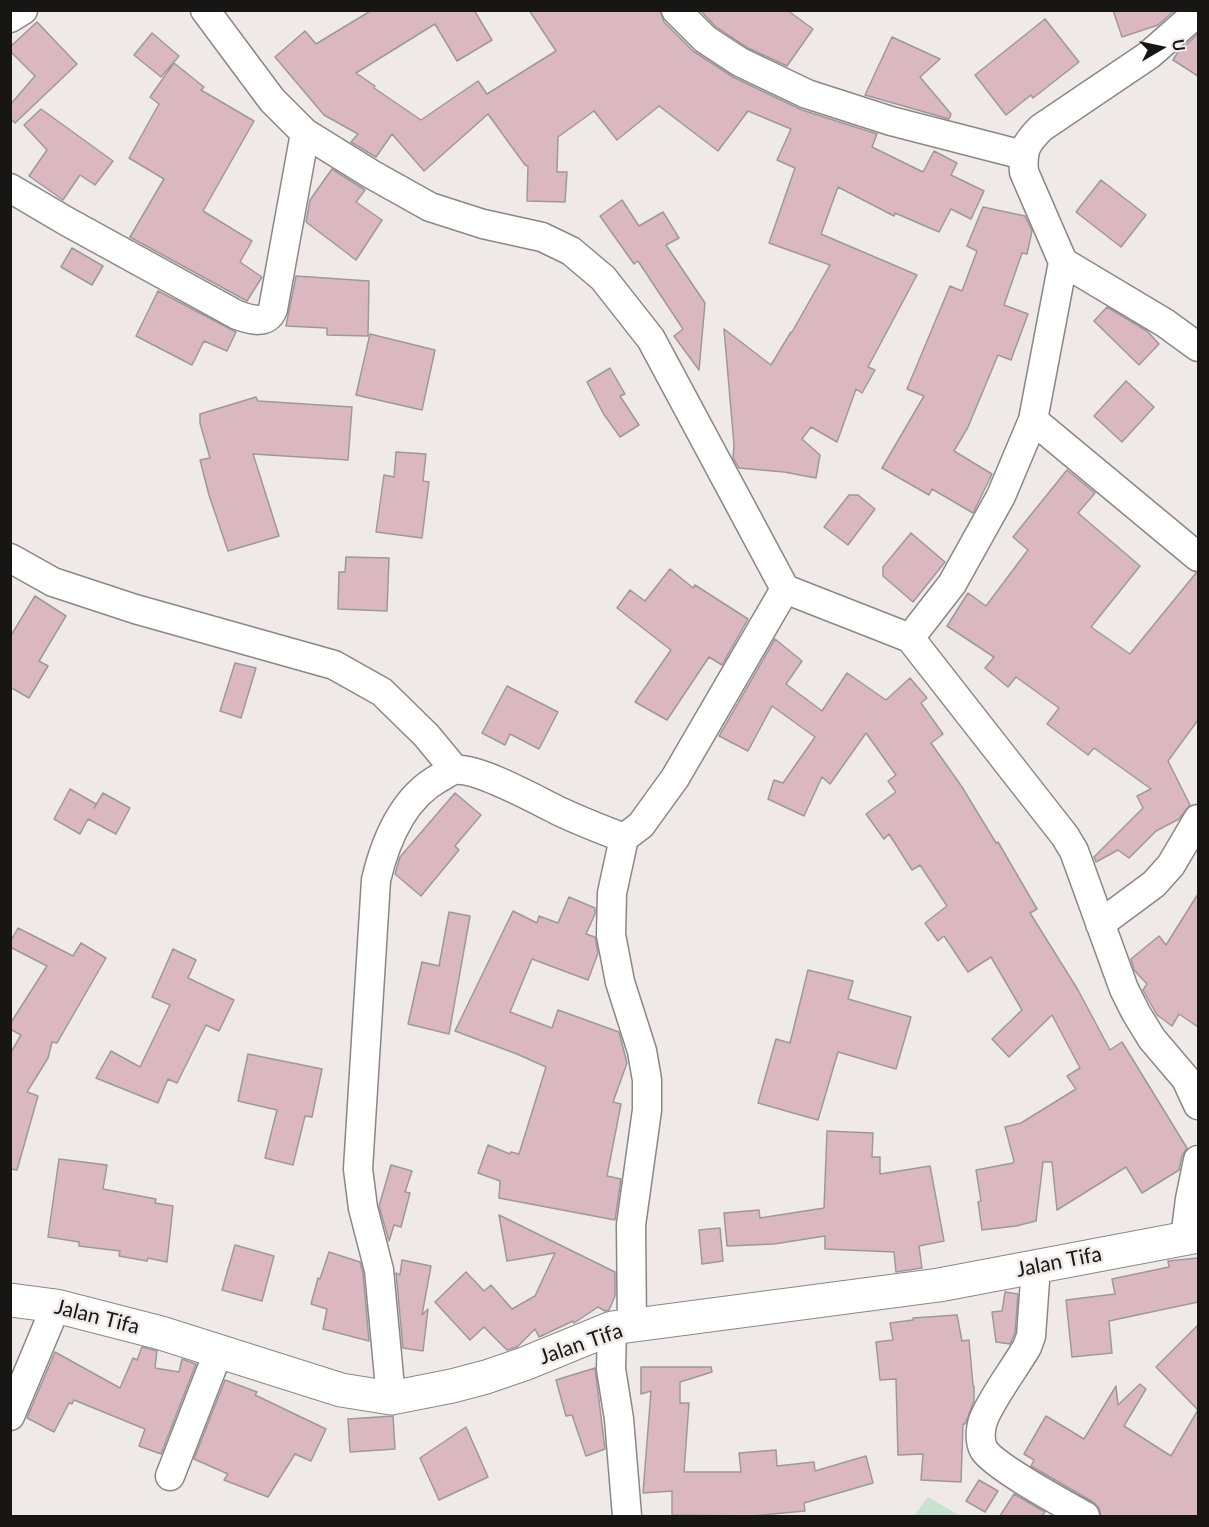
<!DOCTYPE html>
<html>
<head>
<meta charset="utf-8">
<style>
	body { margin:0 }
	#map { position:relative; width:1209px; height:1527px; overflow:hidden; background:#efeae8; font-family:Lato,sans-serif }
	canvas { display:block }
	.frame { position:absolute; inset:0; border:12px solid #171615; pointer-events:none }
	.north { position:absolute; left:1131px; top:18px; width:60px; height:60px; -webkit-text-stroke:4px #efeae8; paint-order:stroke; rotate:81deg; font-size:16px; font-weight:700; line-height:24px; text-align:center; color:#171615 }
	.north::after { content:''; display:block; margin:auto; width:21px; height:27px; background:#171615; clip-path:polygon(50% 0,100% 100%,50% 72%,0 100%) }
</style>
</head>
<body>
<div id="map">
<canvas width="1209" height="1527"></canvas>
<div class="frame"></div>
<div class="north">U</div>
</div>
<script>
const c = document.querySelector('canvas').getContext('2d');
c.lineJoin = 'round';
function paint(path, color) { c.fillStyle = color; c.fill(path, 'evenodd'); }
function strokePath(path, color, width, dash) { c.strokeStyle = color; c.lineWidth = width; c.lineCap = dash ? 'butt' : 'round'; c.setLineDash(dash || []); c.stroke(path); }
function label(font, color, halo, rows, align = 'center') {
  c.font = font + ' Lato,sans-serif'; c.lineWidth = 5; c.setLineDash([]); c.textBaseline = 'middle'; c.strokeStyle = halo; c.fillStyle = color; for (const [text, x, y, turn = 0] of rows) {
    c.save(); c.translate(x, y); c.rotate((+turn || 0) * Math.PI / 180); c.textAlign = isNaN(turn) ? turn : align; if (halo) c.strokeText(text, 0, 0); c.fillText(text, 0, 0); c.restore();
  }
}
const green = new Path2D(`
	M928 1497 961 1516H914Z`);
const building = new Path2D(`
	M372 10H474L492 40 457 61 435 24 356 73 375 86 374 88 421 120 478 81 487 94 556 51 529 10H660L664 22 693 51 733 77 802 110 877 134 872 147 923 172 934 151 957 163 951 175 984 191 971 219 951 209 939 232 895 213 894 216 838 187 821 234 917 275 868 367 875 370 862 393 856 389 837 442 811 427 802 439 820 455 816 478 784 472 739 468 733 458 734 445 724 329 771 365 791 332H792L830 265 769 243 795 168 777 160 791 129 748 111 718 151 659 106 617 140 594 111 558 137 557 172H567L565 202 527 201 528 166 525 165 488 114 424 171 392 134 376 157 351 142 358 134 324 115 275 57 305 31 316 44Z
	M700 10H787L813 29 787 66 748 48 715 26Z
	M1113 10H1175L1158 25 1122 37Z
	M1045 19 1079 62 1033 98 1031 95 1006 115 975 75Z
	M37 22 77 64 15 123 10 118V105L35 76 10 51V47Z
	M152 33 179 56 161 77 134 55Z
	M1198 34V76L1173 60 1178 52Z
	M892 37 940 59 920 77 951 114 949 119 865 95Z
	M174 63 204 87 201 90 254 121 203 211 252 241 240 262 262 277 247 301 130 237 164 179 129 158 159 104 150 97Z
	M41 109 113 161 95 185 80 175 63 200 29 176 47 150 24 125Z
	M332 169 365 190 356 202 382 220 356 260 306 222 310 200Z
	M1101 180 1146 215 1121 247 1076 212Z
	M622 200 639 226 663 212 679 238 666 245 705 303 699 370 674 336 683 329 638 261 634 264 600 216Z
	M983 207 1025 216 1032 231 1027 254 1022 253 1004 305 1028 314 1011 360 998 355 968 427 954 451 992 474 973 513 932 489 929 495 882 468 924 396 907 389 950 286 962 291 977 251 967 246Z
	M72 248 103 266 92 285 61 267Z
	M296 276 369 281 368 336 327 335V328L286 326Z
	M158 291 236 332 227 351 204 341 192 365 136 336Z
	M1107 307 1147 331 1159 344 1139 365 1094 321Z
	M370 334 435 350 422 410 356 395Z
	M610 368 625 394 620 396 639 425 620 437 603 413 587 382Z
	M1126 381 1154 407 1122 442 1094 416Z
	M256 397 258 401 352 407 348 460 253 454 279 536 228 551 209 495 200 460 210 458 200 423V414Z
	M396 452 426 454 423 481 429 482 422 538 376 532 384 475 394 477Z
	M1067 470 1095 493 1078 513 1140 566 1091 627 1130 654 1196 573H1198V720L1168 761 1190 805 1179 819 1156 831 1129 858 1118 850 1096 862 1094 857 1143 808 1137 796 1151 789 1094 748 1088 755 1047 724 1059 708 1016 677 1008 687 985 668 994 657 947 626 968 593 986 606 1028 550 1013 537Z
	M849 495H858L875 509 848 545 824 527Z
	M911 533 945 562 913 602 883 576V567Z
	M346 557 389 558 387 611 338 609 339 572H345Z
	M670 569 693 588 695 585 748 619 722 665 709 657 667 720 635 702 671 650 617 608 630 590 645 601Z
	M35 596 66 616 39 661 48 666 29 698 10 687V637Z
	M775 639 802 661 786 684 822 711 847 673 886 700 910 678 927 698 921 703 943 734 931 743 962 787 996 843 998 842 1037 909 1030 913 1078 990 1110 1050 1122 1042 1187 1148 1182 1156 1179 1170 1142 1193 1126 1167 1057 1210 1052 1162H1043L1036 1221 1016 1226 982 1230 978 1202 981 1201 976 1170 1013 1163 1014 1161 1005 1127 1021 1123 1076 1089 1067 1076 1080 1068 1052 1015 1009 1057 992 1039 1022 1010 991 957 968 972 944 936 938 941 925 923 947 906 920 865 912 870 889 834 884 839 866 814 896 792 888 781 896 775 866 733 830 784 822 777 804 816 768 799 774 780 783 783 815 737 772 706 748 751 719 736Z
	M235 663 256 668 241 718 220 711Z
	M507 686 558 712 539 749 510 734 505 745 482 733Z
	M70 789 96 804 94 808 103 793 130 808 116 834 88 819 80 834 54 819Z
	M455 793 481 815 455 846 459 850 421 896 395 874 400 857Z
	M1198 894V1027L1179 1014 1172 1026 1157 1015 1143 990 1147 984 1134 970 1131 959 1159 936 1166 945Z
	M569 897 595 908V914L586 934 595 937 598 953 588 980 532 959 510 1012 552 1028 558 1010 619 1032 627 1063 613 1102 621 1104 607 1176 621 1179 615 1220 499 1198 500 1181 478 1173 488 1145 510 1154 511 1152 519 1154 546 1067 517 1054 455 1031 513 911 537 923 539 916 558 923Z
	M449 912 470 916 449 1034 408 1024 422 962 439 966Z
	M18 928 73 956 81 943 106 958 57 1043 52 1042 48 1058 27 1092 38 1096 17 1170 10 1169V1054L21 1035 10 1029V1024L47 966 10 947V942Z
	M173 949 196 960 188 978 234 1000 219 1031 206 1025 177 1083 168 1079 158 1103 96 1078 111 1051 140 1067 170 1005 152 997Z
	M808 970 853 981 848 999 911 1017 896 1069 838 1052 818 1120 758 1103 776 1039 790 1043Z
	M248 1054 322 1069 312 1117 305 1116 293 1165 265 1158 277 1110 238 1101Z
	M827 1131 873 1133 872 1157H880V1174L930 1166 944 1241 919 1246 922 1268 896 1272 894 1252 825 1249V1236L774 1244 727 1246 724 1213 759 1210 760 1218 824 1208Z
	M59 1159 107 1165 103 1189 156 1199 155 1203 173 1206 167 1262 148 1258 147 1261 119 1256 120 1251 79 1246V1242L48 1237Z
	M391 1165 412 1171 405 1192 410 1193 401 1227 394 1225 389 1241 379 1206Z
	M499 1215 615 1272V1296L609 1310 605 1311 598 1307 574 1323 573 1321 539 1337 535 1329 517 1347 507 1350 484 1327 470 1340 435 1302 466 1272 484 1291 491 1285 512 1309 535 1296 555 1253 507 1261Z
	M720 1228 723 1261 702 1264 699 1230Z
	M235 1245 274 1256 262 1301 222 1290Z
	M329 1252 360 1262 363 1273 369 1341 323 1329 327 1309 311 1304 318 1278 320 1279Z
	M1198 1258V1302L1109 1321 1112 1353 1072 1357 1066 1300 1115 1294 1112 1279 1169 1267 1168 1261Z
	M402 1260 431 1266 422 1315 428 1309 423 1351 403 1348 396 1273 400 1275Z
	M1005 1292 1018 1294 1015 1333 1010 1344 996 1342 992 1312 1002 1311Z
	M957 1315 962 1341 969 1340 973 1385 974 1386V1401L965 1424H963L961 1482 921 1480 923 1454 898 1455 896 1379 880 1380 876 1342 893 1340 890 1323 913 1320V1318Z
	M1198 1325V1516H1101L1099 1508 1093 1502 1031 1466 1034 1460 1024 1454 1046 1416 1084 1439 1116 1386 1118 1405 1140 1384 1146 1389 1124 1426 1171 1456 1198 1410 1156 1367Z
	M142 1347 157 1351 155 1368 179 1372 182 1359 196 1364 161 1454 139 1446 145 1429 74 1400 72 1404 69 1403 54 1432 27 1418 55 1352 120 1388 133 1358 137 1360Z
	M641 1367H711L712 1372 680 1382V1403H689L684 1472H741L739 1453 776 1450 777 1466 814 1462 815 1471 866 1456 873 1483 804 1503 805 1511 752 1516 672 1515V1491L643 1493 651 1391 641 1394Z
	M595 1368 605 1449 586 1456 572 1415 566 1416 556 1380Z
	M225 1380 257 1392 255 1395 326 1429 311 1461 295 1454 268 1497 224 1480 228 1474 194 1459Z
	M393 1416 395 1449 350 1452 348 1419Z
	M466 1427 488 1477 439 1500 420 1458Z
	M979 1480 998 1491 985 1512 966 1501Z
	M1014 1494 1045 1512 1042 1516H1000Z`);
const minor = new Path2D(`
	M205 10 272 100 305 133 371 174 430 207 483 224 542 237 571 251 603 278 651 339 785 589 910 638 1065 836 1074 851 1124 989 1136 1013 1152 1039 1186 1079 1198 1105
	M676 10 705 39 740 62 807 94 891 121 1023 155
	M10 18 23 10
	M10 188 66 221 237 315C251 320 267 325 273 309L305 133
	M1063 262 1165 323 1198 347
	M1033 420 1198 557
	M10 558 53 582 135 609 334 665 382 692 426 735 455 770
	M910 638 952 584 1001 496 1033 420 1063 262 1024 172C1022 150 1026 143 1041 128L1149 55 1198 12
	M624 838 612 893 611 935 620 982 642 1051 647 1080V1110L631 1225 632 1326
	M1100 924 1154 884 1171 865 1198 819
	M1185 1238 1190 1199 1198 1160
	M1036 1267 1031 1336 1027 1347C1014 1369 994 1395 984 1418 980 1428 979 1441 984 1450 995 1467 1064 1504 1085 1516
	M612 1328 611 1369 619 1419 627 1516
	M391 1398 379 1270 363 1208 358 1169 376 880C385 842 403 798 439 778 444 776 450 770 455 770 478 767 538 801 561 812 582 822 603 830 624 838L641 825 675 778 785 589
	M10 1416 56 1306
	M170 1476 219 1350`);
const tertiary = new Path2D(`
	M10 1300 56 1306 161 1333 341 1390 391 1398 452 1386 486 1377 524 1364 612 1328 939 1285 1198 1236`);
const streetNames = [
	["Jalan Tifa",1059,1262,-11],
	["Jalan Tifa",97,1317,14],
	["Jalan Tifa",581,1344,-19]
];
paint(green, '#c7e2ce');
paint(building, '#dbb7c2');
strokePath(building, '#9d999a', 1.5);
strokePath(minor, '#8b8785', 31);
strokePath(tertiary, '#8b8785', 35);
strokePath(minor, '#fff', 28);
strokePath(tertiary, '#fff', 33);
label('21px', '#171615', '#efeae8', streetNames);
</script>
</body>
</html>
